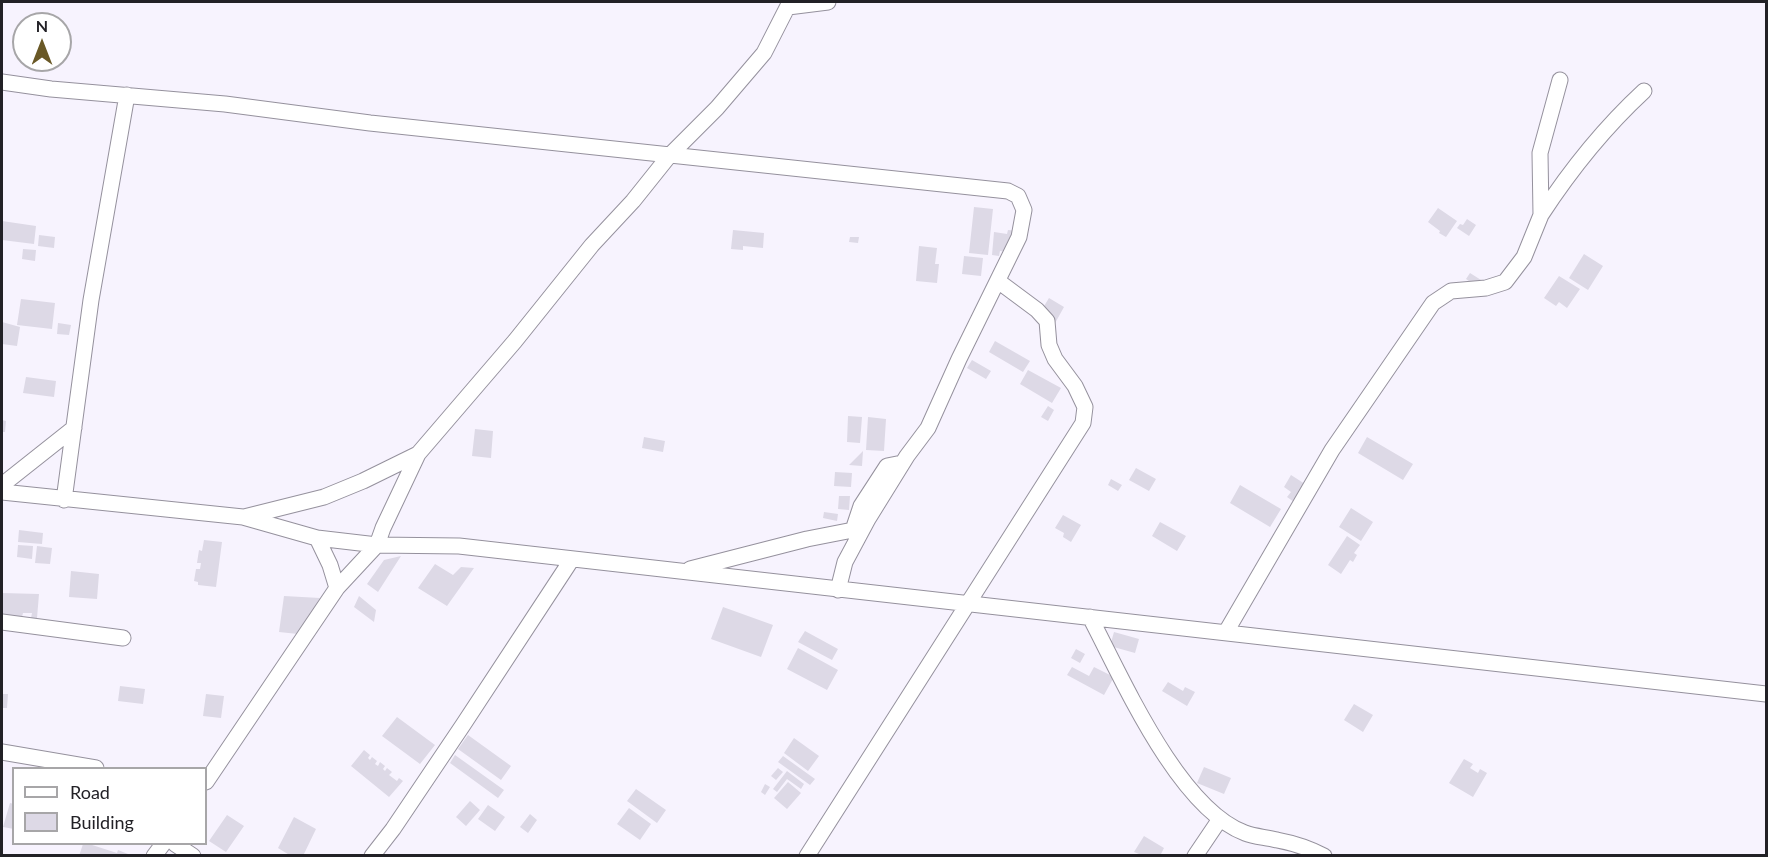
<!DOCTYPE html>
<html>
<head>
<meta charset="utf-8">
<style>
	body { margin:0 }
	#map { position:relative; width:1768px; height:857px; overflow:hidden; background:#f7f3fe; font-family:Lato,sans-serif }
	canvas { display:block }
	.frame { position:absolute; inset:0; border:3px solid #222126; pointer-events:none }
	.legend { position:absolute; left:12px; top:767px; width:195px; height:78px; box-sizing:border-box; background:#fff; border:2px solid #a7a6a8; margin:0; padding:8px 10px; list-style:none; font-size:18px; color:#222126 }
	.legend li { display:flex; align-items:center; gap:12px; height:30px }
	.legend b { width:30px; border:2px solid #a7a6a8 }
	.north { position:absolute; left:12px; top:12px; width:60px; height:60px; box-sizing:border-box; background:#fff; border:2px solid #a7a6a8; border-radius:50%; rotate:0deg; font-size:16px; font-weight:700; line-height:24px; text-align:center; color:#222126 }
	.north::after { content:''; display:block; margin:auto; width:21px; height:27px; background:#695826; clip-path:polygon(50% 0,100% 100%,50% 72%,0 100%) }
</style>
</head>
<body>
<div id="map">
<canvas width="1768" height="857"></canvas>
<div class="frame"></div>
<ul class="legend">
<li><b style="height:8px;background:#fff"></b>Road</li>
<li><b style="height:16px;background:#ddd9e6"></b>Building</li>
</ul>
<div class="north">N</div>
</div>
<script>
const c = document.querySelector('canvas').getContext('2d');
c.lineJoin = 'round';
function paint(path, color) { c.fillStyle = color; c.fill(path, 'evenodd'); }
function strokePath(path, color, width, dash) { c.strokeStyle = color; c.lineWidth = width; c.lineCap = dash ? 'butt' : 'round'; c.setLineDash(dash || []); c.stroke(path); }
const building = new Path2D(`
	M974 207 993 209 988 255 969 253Z
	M1438 208 1457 221 1446 237 1439 233 1440 231 1428 222Z
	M1467 219 1476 225 1469 236 1457 228 1460 224 1463 225Z
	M2 221 36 226 34 244 2 240Z
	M733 230 764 233 763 248 743 246V250L731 249Z
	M1008 230 1019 231 1017 253 1000 251 999 256 992 255 994 232 1007 234Z
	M39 235 55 237 54 248 38 246Z
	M850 237H859L858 243 849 242Z
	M919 246 937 248 935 264H939L937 283 916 281Z
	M23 249 36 250 35 261 22 259Z
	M1584 254 1603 266 1588 290 1569 278Z
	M964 256 983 258 981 276 962 274Z
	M1470 273 1489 285 1485 292 1466 279Z
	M1559 276 1580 289 1567 308 1559 302 1556 306 1544 298Z
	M1049 298 1064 307 1054 325 1038 316Z
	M21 299 55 303 52 329 17 325Z
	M2 322 20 327 17 346 2 344Z
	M58 323 71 325 69 335 57 334Z
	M995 341 1030 361 1023 372 989 352Z
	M972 360 991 371 986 379 967 368Z
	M1028 370 1061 388 1052 403 1020 384Z
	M26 377 56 381 54 397 23 393Z
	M1048 406 1054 410 1048 421 1041 417Z
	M848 416 862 417 860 443 847 442Z
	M868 417 886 419 884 451 866 450Z
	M2 420 6 421 5 432H2Z
	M475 429 493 431 491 458 472 456Z
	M644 437 665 441 663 452 642 448Z
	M1367 437 1413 464 1403 480 1358 453Z
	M863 451 862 466 849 465Z
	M1136 468 1156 479 1149 491 1129 480Z
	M835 472 852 473 851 487 834 486Z
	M1291 475 1305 484 1294 502 1287 497 1291 492 1284 487Z
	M1111 479 1122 485 1118 491 1108 485Z
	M1240 485 1281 509 1270 527 1230 503Z
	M839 496H850L849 510 838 509Z
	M1351 508 1373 522 1361 541 1339 527Z
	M824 512 838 514 837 521 823 518Z
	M1063 515 1081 525 1071 542 1063 537 1064 533 1055 528Z
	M1160 522 1186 536 1177 551 1152 536Z
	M19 530 43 533 42 544 18 542Z
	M1347 536 1360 545 1354 553 1357 555 1353 562 1350 560 1341 574 1328 565Z
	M204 540 222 542 216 587 198 585V582L194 581 196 569H200L201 563H197L199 550 202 551Z
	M18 545 33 546 32 559 17 557Z
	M37 546 52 548 50 564 35 563Z
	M401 556 378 592 367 584 384 560Z
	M435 564 453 575 461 567 474 568 447 606 418 588Z
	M71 571 99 574 97 599 69 597Z
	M2 593 39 594 37 618H31L32 613H23L22 617 2 615Z
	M284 596 320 598 298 634 279 632Z
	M359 596 376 610 374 622 354 607Z
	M723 607 773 625 761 657 711 639Z
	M805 631 838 649 832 660 798 642Z
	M1114 632 1139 639 1135 653 1110 646Z
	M798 648 838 670 827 690 787 669Z
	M1076 649 1085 654 1080 663 1071 658Z
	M1072 667 1089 676 1094 667 1114 677 1104 695 1067 675Z
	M1168 682 1183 691 1185 687 1195 692 1187 706 1162 691Z
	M120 686 145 689 143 704 118 701Z
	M2 694H8L7 708H2Z
	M206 694 224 696 221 718 203 716Z
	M1354 704 1373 715 1363 732 1344 720Z
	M397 717 435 745 420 764 382 736Z
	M468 735 511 766 501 780 458 749Z
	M794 738 819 756 808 771 784 753Z
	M364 750 370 755 368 758 370 760 372 757 377 761 375 764 378 766 380 762 385 766 383 769 385 771 387 768 392 772 389 775 397 781 399 778 403 781 389 797 351 766Z
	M455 755 504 790 498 798 450 763Z
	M783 756 815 779 810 785 778 762Z
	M1464 759 1473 764 1470 768 1478 773 1480 769 1487 773 1473 797 1449 783Z
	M1204 767 1231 778 1224 794 1197 783Z
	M778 768 783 772 776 780 771 776Z
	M787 771 804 784 801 789 787 779 777 792 773 789Z
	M788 782 801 793 787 809 774 798Z
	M765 784 770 787 765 795 761 792Z
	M636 789 666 810 657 823 627 801Z
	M470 801 480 810 466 826 456 817Z
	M10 803 14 804V829L3 827Z
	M488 805 505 817 495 831 478 819Z
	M629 808 651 824 640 840 617 824Z
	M530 814 537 820 528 833 520 827Z
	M227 815 244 826 226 852 209 841Z
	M294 817 316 829 303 856H291L278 848Z
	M1144 836 1164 848 1160 856H1144L1134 852Z
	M83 844H89L117 853 118 850 133 856H79Z`);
const street = new Path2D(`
	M788 7 828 2
	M2 82 51 89 225 104 370 123 1008 191 1018 196 1024 210 1019 237 959 359 928 428 907 456 868 519 845 562 838 590
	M1541 215C1571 169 1604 128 1644 91
	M2 485 74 428
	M2 492 243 517 317 538 377 545 459 546 1766 694
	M64 500 91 300 127 95
	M244 517 324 497 363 481 418 454 515 341 592 245 633 201 669 156 717 108 764 53 790 2
	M317 538 330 565 337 588
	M690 569 807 539 853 530 861 506 887 466 902 463
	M1090 617C1122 678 1178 808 1245 833 1255 837 1266 837 1277 840 1293 843 1309 848 1324 856
	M2 622 123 638
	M1226 632 1332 450 1433 303 1451 291 1486 288 1505 282 1524 257 1541 215 1540 153 1560 80
	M2 752 96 768
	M206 782 337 588 377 545 383 528 418 454
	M175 844 193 856
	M154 856 163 844
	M372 856 393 829 463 725 572 559
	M807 856 1083 423 1085 407 1075 386 1055 359 1049 345 1047 321 1037 310 998 281
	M1195 856 1220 819`);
paint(building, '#ddd9e6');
strokePath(street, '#95919d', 17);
strokePath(street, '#fff', 15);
</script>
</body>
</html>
